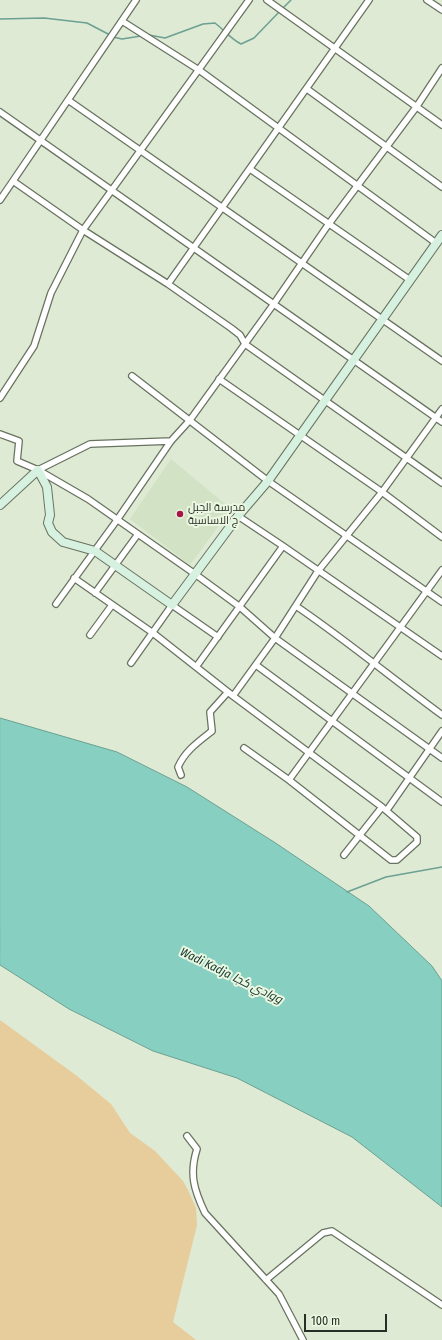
<!DOCTYPE html>
<html>
<head>
<meta charset="utf-8">
<style>
	body { margin:0 }
	#map { position:relative; width:442px; height:1340px; overflow:hidden; background:#deead4; font-family:"Fira Sans Condensed",sans-serif }
	canvas { display:block }
	.scale { position:absolute; left:304px; top:1314px; width:83px; height:18px; box-sizing:border-box; border:2px solid #2a2f26; border-top:0; padding-left:5px; font-size:12px; line-height:14px; white-space:nowrap; color:#2a2f26; -webkit-text-stroke:3px #ebf7e1; paint-order:stroke }
</style>
</head>
<body>
<div id="map">
<canvas width="442" height="1340"></canvas>
<div class="scale">100 m</div>
</div>
<script>
const c = document.querySelector('canvas').getContext('2d');
c.lineJoin = 'round';
function paint(path, color) { c.fillStyle = color; c.fill(path, 'evenodd'); }
function strokePath(path, color, width, dash) { c.strokeStyle = color; c.lineWidth = width; c.lineCap = dash ? 'butt' : 'round'; c.setLineDash(dash || []); c.stroke(path); }
function label(font, color, halo, rows, align = 'center') {
  c.font = font + ' "Fira Sans Condensed",Cairo,sans-serif'; c.lineWidth = 4; c.setLineDash([]); c.textBaseline = 'middle'; c.strokeStyle = halo; c.fillStyle = color; for (const [text, x, y, turn = 0] of rows) {
    c.save(); c.translate(x, y); c.rotate((+turn || 0) * Math.PI / 180); c.textAlign = isNaN(turn) ? turn : align; if (halo) c.strokeText(text, 0, 0); c.fillText(text, 0, 0); c.restore();
  }
}
const built = new Path2D(`
	M171 459 231 509 190 565 130 519Z`);
const green = new Path2D(`
	M0 1020 77 1076 111 1104 130 1133 155 1151 183 1181 188 1190 196 1208 197 1225 173 1322 196 1340H0Z`);
const water = new Path2D(`
	M0 718 117 752 187 787 274 842 369 906 432 966 442 981V1207L352 1137 237 1078 153 1051 69 1009 0 965Z`);
const stream = new Path2D(`
	M282 9 291 0
	M0 19 44 18 87 23 110 35
	M149 35 165 38 203 24 215 23C224 30 231 39 241 44L254 38 280 11
	M113 37 122 39 141 36
	M347 892 386 877 442 867`);
const minor = new Path2D(`
	M267 0 442 125
	M427 0 442 10
	M122 21 199 70 436 243
	M307 89 442 187
	M68 100 442 361
	M0 112 442 422
	M250 169 410 280
	M13 181 83 230 168 284 231 328 240 335 245 344 442 483
	M0 200 136 0
	M168 284 369 0
	M132 376 268 481 442 602
	M219 379 382 492 442 537
	M0 398 34 346 51 293 83 230 249 0
	M0 434 19 441 17 461 38 470 88 499 195 574 240 607 275 638 442 758
	M38 470 90 444 171 441
	M238 516 283 546 442 656
	M74 578 153 633 233 696 382 807 417 837V842L397 860H391L289 780 244 748
	M95 593 138 534
	M56 604 117 520 171 441 190 420 273 305 328 225 417 106 442 68
	M296 606C346 640 393 679 442 715
	M90 635 112 605
	M131 663 172 605 218 637
	M256 665 442 802
	M196 667 283 546
	M233 696 275 638 318 571 382 492 442 409
	M181 775 178 767C185 751 198 742 212 731L210 712 228 692
	M289 780 442 570
	M387 810 442 731
	M344 855 382 807
	M187 1136 197 1149C189 1174 194 1190 205 1213L279 1294 303 1340
	M266 1280 323 1233 332 1231 442 1305`);
const secondary = new Path2D(`
	M0 505 38 470 47 487 50 515 48 523 52 532 63 542 95 551 172 605 238 516 268 481 442 235`);
const markers = [
	[180,514,4,"#a81348"]
];
const poiNames = [
	["مدرسة الجبل",188,508],
	["ج الاساسية",188,521]
];
const waterNames = [
	["Wadi Kadja ووادي كجا",231,976,26]
];
paint(built, '#d2e2c5');
paint(green, '#e7cc9c');
paint(water, '#87d0c1');
strokePath(water, '#6ba092', 1);
strokePath(stream, '#6ba092', 1.5);
strokePath(minor, '#687360', 8);
strokePath(secondary, '#687360', 10);
strokePath(minor, '#fff', 5.5);
strokePath(secondary, '#d7f1e1', 8);
for (const [x, y, r, color] of markers) { const dot = new Path2D(); dot.arc(x, y, r, 0, 2 * Math.PI); c.fillStyle = color; c.fill(dot); strokePath(dot, '#ebf7e1', 1.5); }
label('11px', '#2a2f26', '#ebf7e1', poiNames, 'left');
label('italic 12px', '#0f332d', '#ebf7e1', waterNames);
</script>
</body>
</html>
